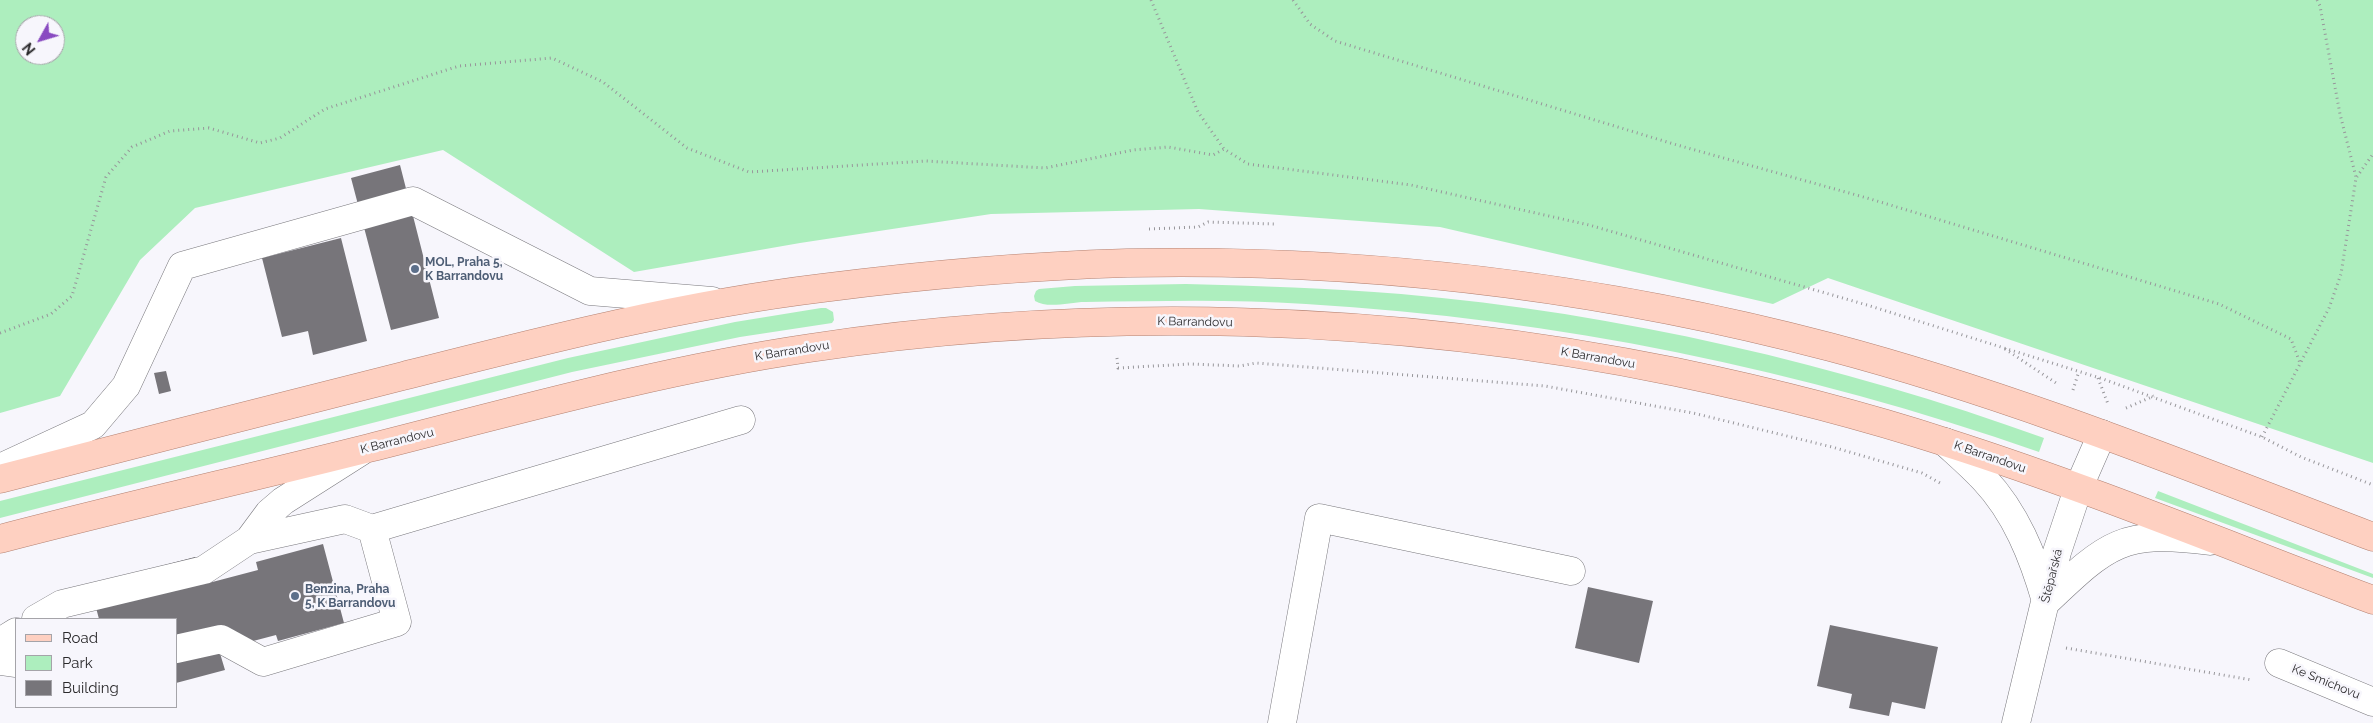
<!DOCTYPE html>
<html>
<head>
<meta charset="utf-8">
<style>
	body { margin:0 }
	#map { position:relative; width:2373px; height:723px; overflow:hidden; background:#f7f6fc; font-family:Raleway,sans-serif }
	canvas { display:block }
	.legend { position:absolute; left:15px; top:618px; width:162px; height:90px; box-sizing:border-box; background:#f7f6fc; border:1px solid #a5a4a9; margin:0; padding:6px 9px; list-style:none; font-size:15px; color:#2b2a2c }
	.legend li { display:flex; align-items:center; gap:10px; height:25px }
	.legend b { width:25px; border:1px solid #a5a4a9 }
	.north { position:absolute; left:15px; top:15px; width:50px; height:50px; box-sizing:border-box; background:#f7f6fc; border:1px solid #a5a4a9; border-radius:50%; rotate:231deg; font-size:14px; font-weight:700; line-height:20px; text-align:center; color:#2b2a2c }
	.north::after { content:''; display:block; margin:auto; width:18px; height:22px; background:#894bc1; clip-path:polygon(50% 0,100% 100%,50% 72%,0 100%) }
</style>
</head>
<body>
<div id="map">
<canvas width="2373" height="723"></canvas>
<ul class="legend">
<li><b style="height:6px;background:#fed0c1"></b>Road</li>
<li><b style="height:14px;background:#adeebe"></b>Park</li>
<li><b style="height:14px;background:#77757a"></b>Building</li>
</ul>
<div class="north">N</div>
</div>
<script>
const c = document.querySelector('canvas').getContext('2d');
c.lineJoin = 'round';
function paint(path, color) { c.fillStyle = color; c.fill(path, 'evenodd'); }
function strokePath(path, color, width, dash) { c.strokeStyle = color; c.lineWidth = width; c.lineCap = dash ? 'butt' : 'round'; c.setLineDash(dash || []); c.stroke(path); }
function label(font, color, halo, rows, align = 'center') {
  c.font = font + ' Raleway,sans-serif'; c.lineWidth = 5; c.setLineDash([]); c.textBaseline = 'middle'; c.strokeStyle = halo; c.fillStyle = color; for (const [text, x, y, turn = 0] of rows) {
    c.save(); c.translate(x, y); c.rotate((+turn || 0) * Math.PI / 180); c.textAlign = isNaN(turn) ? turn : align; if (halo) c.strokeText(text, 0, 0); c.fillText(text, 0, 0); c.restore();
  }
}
const green = new Path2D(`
	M0 0H2373V463L1828 278 1773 304 1440 227 1199 209 991 214 800 243 634 272 443 150 195 208 140 260 60 396 0 413ZM25 25H55V55H25Z
	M1186 284C1258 286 1329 288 1401 294 1619 313 1839 364 2044 438L2039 452C1802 369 1557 319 1306 304 1233 299 1159 301 1085 302 1070 302 1048 309 1035 301L1034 296 1036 291 1039 289 1075 286Z
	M821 308H826L833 312 834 320 832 323 740 337 572 372 0 518V501L568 358 735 322Z
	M2158 491 2373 574V578L2155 498Z`);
const building = new Path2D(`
	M400 165 439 318 391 330 351 178Z
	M341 238 367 341 313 355 308 331 282 337 262 258Z
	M166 371 171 391 159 394 154 373Z
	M323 544 344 623 278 641 276 635 219 650 225 670 176 683V619H99L90 585 195 557 201 585 258 570 256 562Z
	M1588 587 1653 601 1639 663 1575 648Z
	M1830 625 1938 647 1925 709 1892 702 1889 716 1849 708 1852 694 1817 686Z`);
const path = new Path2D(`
	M1151 0 1198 112 1224 149 1248 164 1411 185 1589 225 1867 305 2103 379 2262 437 2301 457 2373 485
	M1293 0 1310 24 1335 41 1677 145 1867 198 2219 304 2291 339 2300 363
	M2317 0 2320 6 2340 114 2356 177
	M1149 229 1198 227 1208 222 1275 224
	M0 333 51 314 72 296 106 177 132 147 170 131 209 128 260 143 280 138 325 109 459 66 552 58 603 82 687 148 749 172 926 161 1045 168 1133 150 1168 147 1213 155 1224 149
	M2005 349 2056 383
	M1117 358 1118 368 1190 364 1240 366 1256 363 1545 386 1693 413 1832 447 1922 473 1940 483
	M2098 378 2108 404
	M2073 390 2079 371
	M2126 408 2154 396
	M2262 437 2329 308 2341 274 2356 178 2373 154
	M2066 648 2252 680`);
const minor = new Path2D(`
	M1945 442C1958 454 1972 466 1984 479 2016 513 2033 556 2046 601
	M0 468 93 425 126 386 182 266 413 201 590 291 712 301
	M249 540 345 519 372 529 741 420
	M2046 602C2107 544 2122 529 2210 541
	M36 619 62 604 204 570 249 540 269 513 283 501 360 452
	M0 642 16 632
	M176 649 221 639 263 662 397 622 372 529
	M0 661 16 663
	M2279 663 2373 702
	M1282 723 1319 518 1571 571
	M2016 723 2057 552 2078 489 2102 434`);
const major = new Path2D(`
	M0 479C134 444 269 410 403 376 541 341 681 305 822 288 923 275 1025 266 1127 263 1363 258 1602 287 1830 347 2016 396 2194 469 2373 537
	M0 539C122 507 246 479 369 448 515 411 661 370 810 348 1097 305 1392 314 1676 372 1767 391 1859 414 1948 443 2092 489 2232 547 2373 600`);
const markers = [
	[415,269,5,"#5c6f8a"],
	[295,596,5,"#5c6f8a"]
];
const serviceNames = [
	["MOL, Praha 5,",425,262],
	["K Barrandovu",425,276],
	["Benzina, Praha",305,589],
	["5, K Barrandovu",305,603]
];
const streetNames = [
	["K Barrandovu",1195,322,1],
	["K Barrandovu",792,351,-9],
	["K Barrandovu",1598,358,10],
	["K Barrandovu",397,441,-14],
	["K Barrandovu",1990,457,19],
	["Štěpařská",2052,576,-76],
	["Ke Smíchovu",2326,682,22]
];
paint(green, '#adeebe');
paint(building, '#77757a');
strokePath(minor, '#79787d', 29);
strokePath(major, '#b48272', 29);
strokePath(path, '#97969a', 3, [1, 4]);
strokePath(minor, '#fff', 28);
strokePath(major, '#fed0c1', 28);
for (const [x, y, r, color] of markers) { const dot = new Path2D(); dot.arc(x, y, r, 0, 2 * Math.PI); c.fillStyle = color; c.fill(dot); strokePath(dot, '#f7f6fc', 2); }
label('bold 12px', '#4e5e75', '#f7f6fc', serviceNames, 'left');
label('12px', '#2b2a2c', '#f7f6fc', streetNames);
</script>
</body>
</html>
